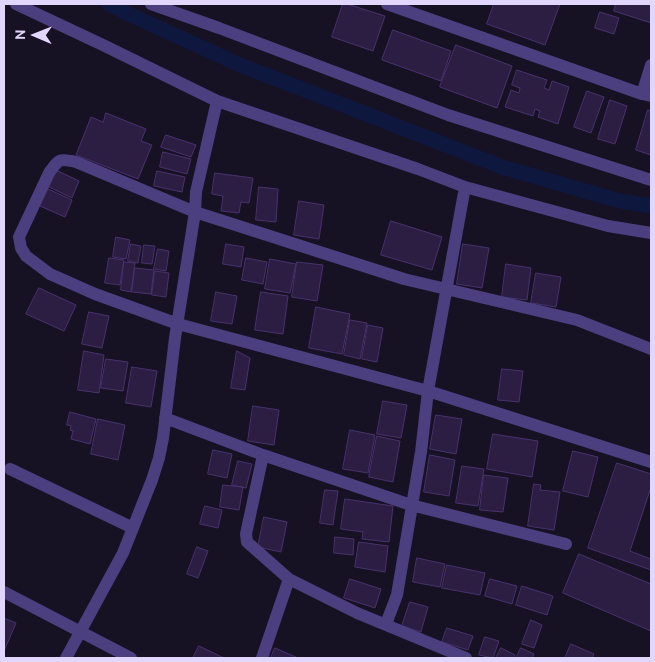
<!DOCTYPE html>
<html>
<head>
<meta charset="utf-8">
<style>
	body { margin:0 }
	#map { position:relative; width:655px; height:662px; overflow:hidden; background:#171124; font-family:Ubuntu,sans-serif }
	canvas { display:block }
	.frame { position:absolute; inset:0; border:5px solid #e1d7fc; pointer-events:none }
	.north { position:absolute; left:10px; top:10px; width:50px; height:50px; -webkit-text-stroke:4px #171124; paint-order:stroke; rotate:271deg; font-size:14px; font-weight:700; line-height:20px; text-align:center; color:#e1d7fc }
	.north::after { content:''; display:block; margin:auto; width:18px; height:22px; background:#e1d7fc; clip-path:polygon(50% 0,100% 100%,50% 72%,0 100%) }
</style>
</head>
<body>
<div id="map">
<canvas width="655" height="662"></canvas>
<div class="frame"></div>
<div class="north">N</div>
</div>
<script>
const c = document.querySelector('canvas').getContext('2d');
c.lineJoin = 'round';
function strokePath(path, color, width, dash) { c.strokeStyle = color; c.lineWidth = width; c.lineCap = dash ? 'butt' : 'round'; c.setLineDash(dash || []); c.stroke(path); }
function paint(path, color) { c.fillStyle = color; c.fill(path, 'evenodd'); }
const canal = new Path2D(`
	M109 4 122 11 238 64 502 167 620 201 651 206`);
const building = new Path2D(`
	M343 4H347L385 16 373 51 332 37Z
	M494 4H560L545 45 487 24Z
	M616 4H651V23L614 11Z
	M600 12 619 18 614 34 595 28Z
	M393 30 451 51 441 81 382 60Z
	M456 45 512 66 497 108 440 87Z
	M517 70 547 80 544 88 549 90 552 81 569 87 558 124 538 117 540 111 535 109 533 116 505 107 511 90 519 93 520 88 512 85Z
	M587 91 604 97 591 133 574 127Z
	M610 100 627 106 615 144 598 139Z
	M648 110 651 111V155L636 150Z
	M106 113 146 129 141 141 152 145 138 179 76 155 91 117 103 122Z
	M166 135 196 145 191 157 161 147Z
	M163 152 191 159 187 174 160 167Z
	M56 170 79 181 72 198 49 187Z
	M157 171 185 177 182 192 154 186Z
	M215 173 253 178 249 203 241 202 239 213 221 211 223 196 212 194Z
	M259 187 278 189 276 222 256 220Z
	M48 189 72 200 65 217 40 206Z
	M299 201 324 205 319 239 294 235Z
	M391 221 442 237 432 270 381 255Z
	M116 237 130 240 126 259 113 257Z
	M131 244 141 246 138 263 128 261Z
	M226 244 244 247 241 267 223 264Z
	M463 244 489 248 482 288 457 284Z
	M144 245 155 246 152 264 142 263Z
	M158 249 169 251 166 271 154 269Z
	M109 258 124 260 120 285 105 283Z
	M246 258 267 262 263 284 242 280Z
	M270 259 296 264 290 293 265 289Z
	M124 262 135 263 131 292 121 290Z
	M297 262 323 265 317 301 292 297Z
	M506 264 531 268 527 300 502 297Z
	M135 268 154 270 151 294 132 292Z
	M155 271 169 273 166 297 152 295Z
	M536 273 561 277 556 307 531 303Z
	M39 288 76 305 64 331 26 314Z
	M216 292 237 296 232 324 211 321Z
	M261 292 288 296 283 334 255 330Z
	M316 307 350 314 342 354 309 348Z
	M89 312 109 316 102 348 82 344Z
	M350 320 367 323 360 359 344 355Z
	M368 325 383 328 377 362 362 359Z
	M84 351 104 355 99 393 78 390Z
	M237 351 250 358 245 390 231 388Z
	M106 359 128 362 123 391 101 388Z
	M132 367 157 371 151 407 126 403Z
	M502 369 523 371 519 402 498 400Z
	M383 401 407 405 401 438 377 434Z
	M253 406 279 410 274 445 248 441Z
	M70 412 96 419 90 444 71 439 73 431 70 430 71 426 67 425Z
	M436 415 462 419 456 454 430 449Z
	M98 419 125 425 118 460 91 454Z
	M350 430 375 435 368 473 343 469Z
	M493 434 538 441 532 477 487 469Z
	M377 436 400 441 393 482 369 477Z
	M213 450 232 454 227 478 208 474Z
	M573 451 598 457 588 497 563 491Z
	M430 455 455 460 449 496 424 492Z
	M238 461 252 464 246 488 232 485Z
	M617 463 651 474V487L630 551 651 559V570L588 548Z
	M462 466 484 469 478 506 456 503Z
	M484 475 508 478 503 512 480 510Z
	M534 484 541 485 540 490 560 492 554 530 528 526Z
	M223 485 243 487 239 510 220 507Z
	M325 490 338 491 333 525 320 523Z
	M345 499 393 506 389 542 362 539 363 532 341 529Z
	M205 506 222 510 218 528 200 524Z
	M264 517 287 522 281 552 258 547Z
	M335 537 354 539 353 555 334 553Z
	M359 542 388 546 385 572 355 567Z
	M197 547 208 551 198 578 187 574Z
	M579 554 651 584V631L563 593Z
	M417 558 445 564 440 587 413 582Z
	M447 565 485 573 480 595 442 588Z
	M350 579 381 589 375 608 344 598Z
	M490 579 517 586 512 604 485 596Z
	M522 586 553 596 547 615 516 605Z
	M410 602 428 607 421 632 402 626Z
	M4 618 16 623 4 651Z
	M531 620 542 625 534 648 522 644Z
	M447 628 473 636 468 650 442 642Z
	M485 637 499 641 493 658 479 655Z
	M571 644 594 654 592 658H565Z
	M199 646 224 658H193Z
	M275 648 298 658H271Z
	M501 648 515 655 513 658H496Z
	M521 648 534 654 532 658H516Z`);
const minor = new Path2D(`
	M16 4 105 46 217 101 418 169 465 187 608 226 651 233
	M151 4 219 28 448 115 651 180
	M387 4 642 94
	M651 65 642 94 651 96
	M651 349 577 320 404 279 195 212 76 162C59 158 59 159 49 173L19 237 21 248 26 256 50 274 95 294 178 324 428 391 651 462
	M165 418 263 455 411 505 566 544
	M263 455 246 534 247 542 289 579 357 613 466 658
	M10 469 133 528
	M4 592 131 658
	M386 624 397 595 421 452 428 391 465 187
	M66 658 123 553 152 480 159 458 163 438 175 338 195 212 196 192 217 101
	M262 658 289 579`);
strokePath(canal, '#0e183f', 15);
paint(building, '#2c1e43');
strokePath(building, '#48326d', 1);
strokePath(minor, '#4c3f7f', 12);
</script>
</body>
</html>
